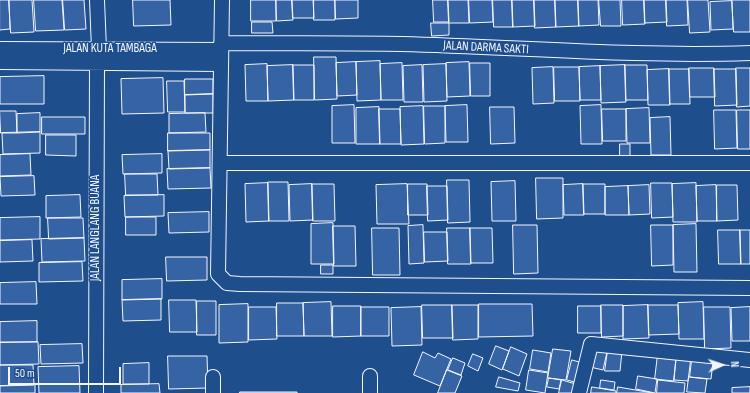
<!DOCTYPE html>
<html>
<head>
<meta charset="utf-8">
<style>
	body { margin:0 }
	#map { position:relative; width:750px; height:393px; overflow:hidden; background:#1f4e8c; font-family:"Sofia Sans Condensed",sans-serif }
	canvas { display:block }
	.north { position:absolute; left:702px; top:345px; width:40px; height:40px; -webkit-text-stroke:3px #1f4e8c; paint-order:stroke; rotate:87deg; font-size:11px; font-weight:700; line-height:16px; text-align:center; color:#f2f6ff }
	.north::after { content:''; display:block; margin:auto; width:14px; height:18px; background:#f2f6ff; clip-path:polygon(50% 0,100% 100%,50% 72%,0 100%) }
	.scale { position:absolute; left:8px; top:367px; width:113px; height:18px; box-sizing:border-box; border:2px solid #f2f6ff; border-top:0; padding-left:5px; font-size:12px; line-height:14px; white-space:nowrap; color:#f2f6ff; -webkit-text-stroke:3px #1f4e8c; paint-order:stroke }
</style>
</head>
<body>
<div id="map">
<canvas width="750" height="393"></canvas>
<div class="north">N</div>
<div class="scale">50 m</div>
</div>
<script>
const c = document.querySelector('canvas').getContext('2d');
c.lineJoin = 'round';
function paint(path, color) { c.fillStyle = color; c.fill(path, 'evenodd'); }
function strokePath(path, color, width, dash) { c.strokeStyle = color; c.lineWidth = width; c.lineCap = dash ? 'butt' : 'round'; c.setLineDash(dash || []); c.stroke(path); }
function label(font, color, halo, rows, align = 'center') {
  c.font = font + ' "Sofia Sans Condensed",sans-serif'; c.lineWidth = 3; c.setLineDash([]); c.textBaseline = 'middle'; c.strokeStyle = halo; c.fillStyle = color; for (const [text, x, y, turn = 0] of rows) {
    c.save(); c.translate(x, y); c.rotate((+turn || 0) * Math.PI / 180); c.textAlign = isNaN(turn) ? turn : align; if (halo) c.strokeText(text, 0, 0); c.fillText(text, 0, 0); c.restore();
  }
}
const building = new Path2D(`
	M0 0H9L10 29 0 30Z
	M9 0H32L34 32 11 33Z
	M34 0H62L64 30 36 31Z
	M63 0H84L86 29 65 30Z
	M133 0H170L171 25 134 26Z
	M251 0H276V21H251Z
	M276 0H292L293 20 277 21Z
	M292 0H313L314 18H293Z
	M314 0H335V20H314Z
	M335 0H358V18L336 19Z
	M433 0H448L449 22H434Z
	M448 0H468L469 23H449Z
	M469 0H492L493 22 470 23Z
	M493 0H512L513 27H494Z
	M512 0H534L535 26 513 27Z
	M534 0H555L556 27 535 28Z
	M555 0H578L579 26 556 27Z
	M578 0H598L599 25 579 26Z
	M599 0H620L621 26H601Z
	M622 0H644L645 24 623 25Z
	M644 0H666L667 22 645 23Z
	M666 0H687L688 25 667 26Z
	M688 0H708L710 32 690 33Z
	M732 0H750V32H734Z
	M732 1 733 29 711 30 710 2Z
	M252 22H272L273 33H252Z
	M431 23H449V35L432 36Z
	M314 57H336L337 99 315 100Z
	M380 61 381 100 357 101 356 62Z
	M356 62 357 95 337 96 336 63Z
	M469 62 470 96 447 97 446 63Z
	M402 63 403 100H381L380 64Z
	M470 63H490V96H471Z
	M267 64 268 101H246L245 65Z
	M446 64 447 101 424 102 423 65Z
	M293 65 294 100 268 101 267 66Z
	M293 65H314V100H294Z
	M422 65 423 102H404L403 66Z
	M625 65 626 102 601 103 600 66Z
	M625 65H647L648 100H626Z
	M600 66 601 100H580L579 67Z
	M553 67 554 103 533 104 532 68Z
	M554 67H579L580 101H555Z
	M689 68H714L715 97H690Z
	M736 68H750V106L737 107Z
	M669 69 670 105H648L647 70Z
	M669 69H689L690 104H670Z
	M714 69H736L737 105 715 106Z
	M44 76V104H0V77Z
	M163 78 164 113 122 114 121 79Z
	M185 79H213V94L185 95Z
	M167 81H184L185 112H168Z
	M213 94V113H185V95Z
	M354 105 355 143H332V106Z
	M467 105 468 142H446L445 106Z
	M601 105 602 144H581L580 106Z
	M423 106 424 144 401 145 400 107Z
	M424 106H445V143L425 144Z
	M379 107 380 144H356V108Z
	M490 107H514L515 143 491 144Z
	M649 108 650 143H627L626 109Z
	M379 109H400L401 144H380Z
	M602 109H626V141H603Z
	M714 110H736L737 148 715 149Z
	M737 110H750V149H738Z
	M0 111H16L17 133H1Z
	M40 113V132L17 133V114Z
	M205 113 206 132 169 133V114Z
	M42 117H85V134H42Z
	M670 117 671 155H651L650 118Z
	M40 132V153L3 154 2 133Z
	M168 133H210V150L168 151Z
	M46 135H76V156L46 155Z
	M620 144H630V160H620Z
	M210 150V168L169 169 168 151Z
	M30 154 31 175 0 176V155Z
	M162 154V173L123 174 122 155Z
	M210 168 211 188 168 189 167 169Z
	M125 174H157L158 195H126Z
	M34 176 35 195 1 196 0 177Z
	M536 178H563V218L537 219Z
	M447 180H469L470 222 448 223Z
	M515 181 516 221H492L491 182Z
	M268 182H288L289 221H269Z
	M268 183 269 221 246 222 245 184Z
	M651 183H672L673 217 652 218Z
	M696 183 697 222H673L672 184Z
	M312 184 313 220 290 221 289 185Z
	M312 184H334L335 221H313Z
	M407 184 409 224H377L376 185Z
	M408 184H427L428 215H408Z
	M583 184 584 215H564L563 185Z
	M583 184H605V214H584Z
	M649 185 650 214 629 215 628 186Z
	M716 185 717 221H697L696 186Z
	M717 185H737L738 220 717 221Z
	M427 186H447L448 220 428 221Z
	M628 186 629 215H605V187Z
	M80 195 81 217 46 218V196Z
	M164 195V216L125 217 124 196Z
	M209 212V232L169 233 168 213Z
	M40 217V239L0 240V218Z
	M126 217H156V235H126Z
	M48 218H83L84 238 49 239Z
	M333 223 334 264H311V224Z
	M696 224 697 272H674L673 225Z
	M423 225 424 263 409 264 408 226Z
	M513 225H537L538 273 514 274Z
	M651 225H673V265L652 266Z
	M333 226H355L356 266H334Z
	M372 228H399L400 275H373Z
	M447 228H470L471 264H448Z
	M470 228H492L493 263H471Z
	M718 230H740L741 264H719Z
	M740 230H750V264H741Z
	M424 232H447L448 261 425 262Z
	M84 238 85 261 42 262 41 239Z
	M32 240 33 261 0 262V241Z
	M166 257H207V280L167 281Z
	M82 262 83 281 39 282V263Z
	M321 265H333V274H321Z
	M162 279V299L122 300V280Z
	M36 282 37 304H0V283Z
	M161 299V320L123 321 122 300Z
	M169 300H196L197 332H170Z
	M197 301H216V335H197Z
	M331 302 332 336H304L303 303Z
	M703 302 704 339H679L678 303Z
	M277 303H303L304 336H277Z
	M248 304V342L219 343V305Z
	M479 304H532L533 336 479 337Z
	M422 305H452L453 338H423Z
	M452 305H478V339L453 340Z
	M601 305H623V336L602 337Z
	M648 305 649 338 623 339V306Z
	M648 305H678L679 334 649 335Z
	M333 306H361V336L333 337Z
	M578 306H601V333H578Z
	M249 307H276L277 339 249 340Z
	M361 307H389V336H361Z
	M421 307 422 345 392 346 391 308Z
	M704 307H730L731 348 705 349Z
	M750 307V341H732L731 308Z
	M37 321V342H0V322Z
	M38 342 39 364 0 365V343Z
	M82 344 83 363 41 364 40 345Z
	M496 346 509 351 502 370 489 364Z
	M511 347 527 354 519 376 503 369Z
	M591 348 607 352 603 370 586 366Z
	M553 349 571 351 566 380 548 378Z
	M533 350 551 353 548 372 530 369Z
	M608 350 622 351 620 371H605Z
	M423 352 435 358 438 353 451 359 440 386 414 375Z
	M473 354 483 358 478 371 468 366Z
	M658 354 676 356 674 381 655 379Z
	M677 355 691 357 688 381 674 380Z
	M168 356H207L208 388 169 389Z
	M453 358 465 363 461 375 448 370Z
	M572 360 583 363 578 383 567 380Z
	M692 360 713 362 711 379 690 377Z
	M149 363V384H123V364Z
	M0 365H33L34 385 0 386Z
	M79 366 80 393H39L38 367Z
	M447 370 462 376 455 393H438Z
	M529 370 548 373 545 393 526 390Z
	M638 376 657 379 655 393 636 389Z
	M499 377 520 383 518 391 496 387Z
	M689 377 707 379 705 393 687 392Z
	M549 378 561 380 559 389 547 387Z
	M562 380 579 385 577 393H559Z
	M601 380 615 382 614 390 600 388Z
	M658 380 685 383 684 393H657Z
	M159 384 160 393H121V385Z
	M35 385V393H0V386Z
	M592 387 616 391V393H591Z
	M618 387 653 393H617Z
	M750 387V393H732V388Z
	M240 392H297V393H240Z`);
const street = new Path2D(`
	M222 0 218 274 227 283 240 284 750 288
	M221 43C281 43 342 43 402 44 518 47 634 57 750 53
	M0 49 221 50
	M0 62 221 64
	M220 163H750
	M96 393 97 63 99 49 97 0
	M213 393V377
	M370 393V376
	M579 393 591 344 750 360`);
const streetNames = [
	["JALAN DARMA SAKTI",486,48,3],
	["JALAN KUTA TAMBAGA",110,49],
	["JALAN LANGLANG BUANA",96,228,-90]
];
paint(building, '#3563a3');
strokePath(building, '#f2f6ff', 1);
strokePath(street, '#f2f6ff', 16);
strokePath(street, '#1f4e8c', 14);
label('13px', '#f2f6ff', '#1f4e8c', streetNames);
</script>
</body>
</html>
